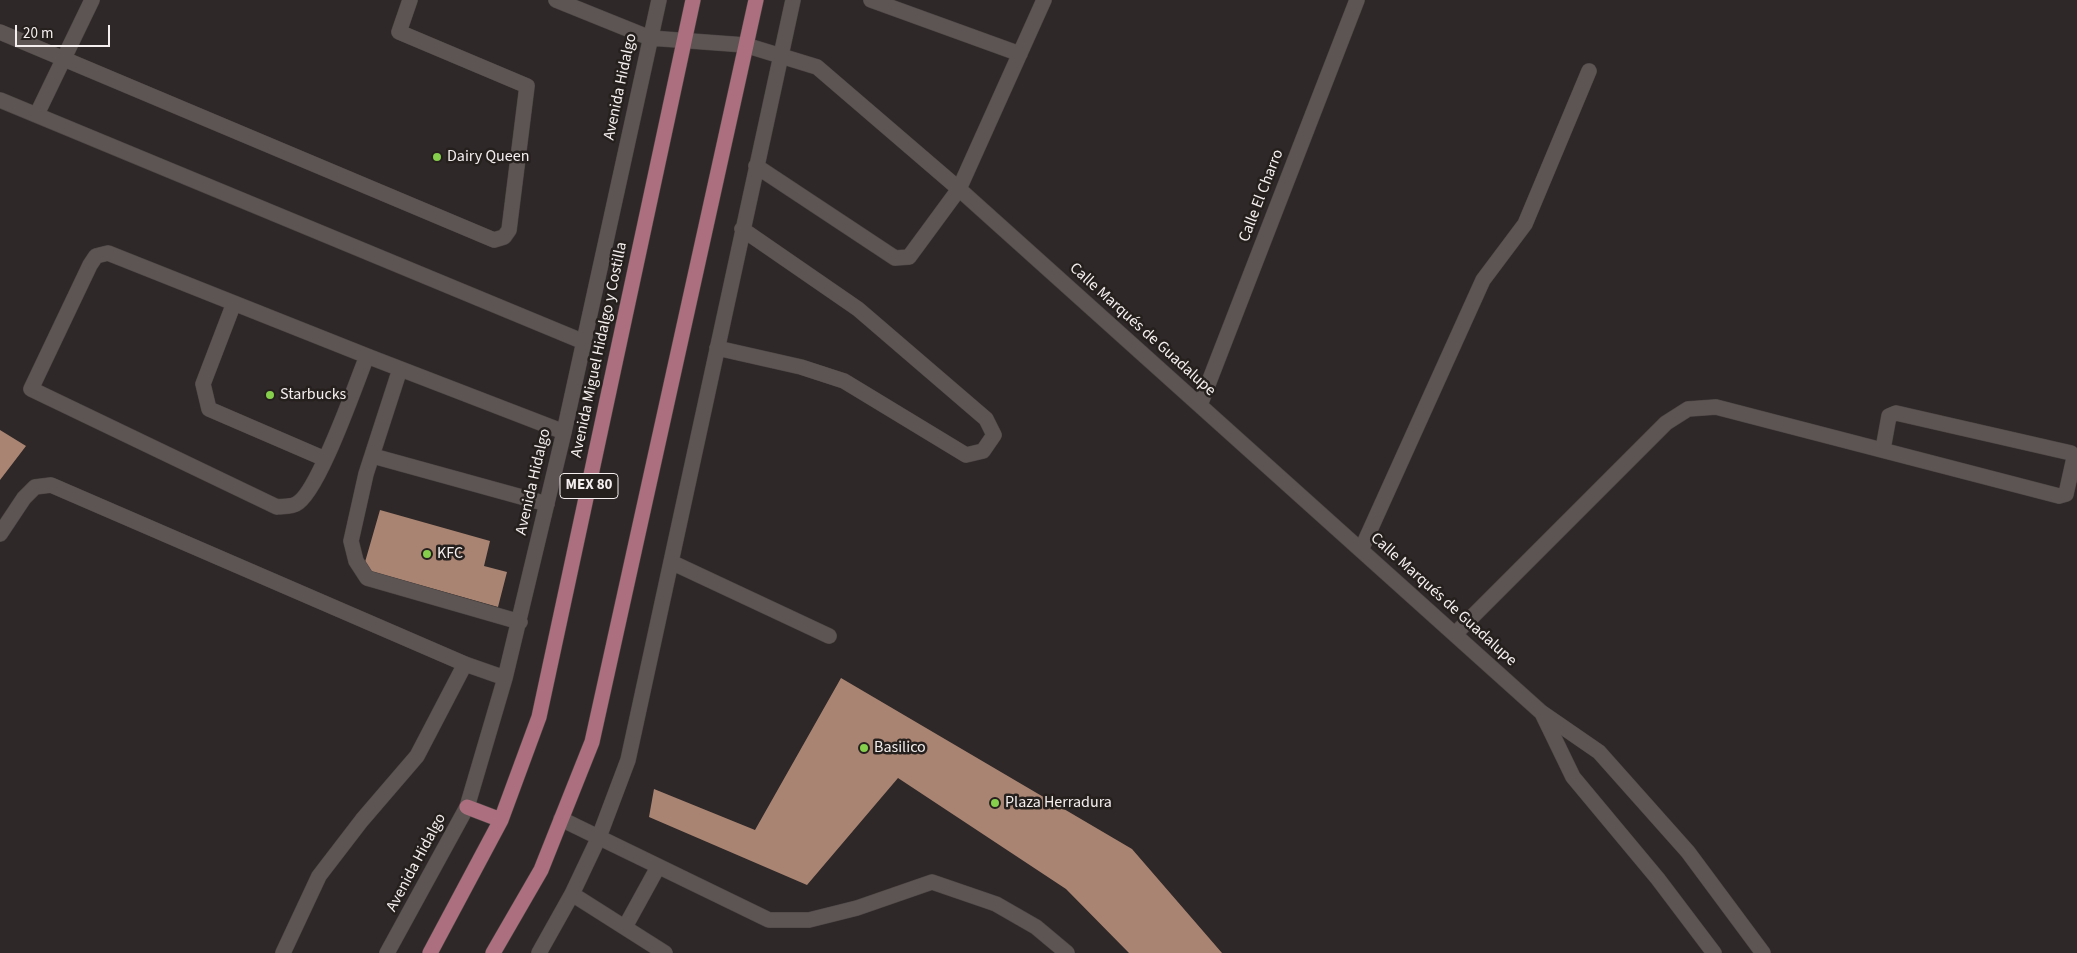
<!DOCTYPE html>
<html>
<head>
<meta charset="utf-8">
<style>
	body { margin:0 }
	#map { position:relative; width:2077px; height:953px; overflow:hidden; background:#2f2828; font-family:"Source Sans 3",sans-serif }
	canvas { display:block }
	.scale { position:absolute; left:15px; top:25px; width:95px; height:22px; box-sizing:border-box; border:2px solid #f4efee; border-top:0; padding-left:6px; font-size:15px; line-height:18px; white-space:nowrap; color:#f4efee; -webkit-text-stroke:4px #251f1e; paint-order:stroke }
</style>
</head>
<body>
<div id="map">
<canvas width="2077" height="953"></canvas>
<div class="scale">20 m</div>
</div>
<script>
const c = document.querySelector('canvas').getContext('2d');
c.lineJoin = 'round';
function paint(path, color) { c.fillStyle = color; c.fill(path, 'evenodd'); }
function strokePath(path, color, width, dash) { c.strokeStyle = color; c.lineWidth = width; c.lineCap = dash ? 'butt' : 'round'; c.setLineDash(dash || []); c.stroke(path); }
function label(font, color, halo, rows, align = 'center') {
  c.font = font + ' "Source Sans 3",sans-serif'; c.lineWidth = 5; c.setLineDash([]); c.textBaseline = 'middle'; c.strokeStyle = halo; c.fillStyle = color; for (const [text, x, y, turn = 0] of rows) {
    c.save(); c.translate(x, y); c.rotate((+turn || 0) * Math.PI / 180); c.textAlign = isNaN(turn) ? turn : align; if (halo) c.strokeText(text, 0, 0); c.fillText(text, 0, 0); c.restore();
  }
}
const building = new Path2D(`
	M0 430 26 446 0 480Z
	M380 510 490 541 484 566 507 572 498 607 363 569Z
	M841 678 1132 849 1222 953H1129L1066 889 898 778 807 885 649 817 654 789 755 830Z`);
const minor = new Path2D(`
	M556 0 650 38 745 45 817 67 959 189 1541 712 1599 752 1688 852 1763 953
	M871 0 1020 54
	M0 32 494 240 504 237 509 230 527 86 399 32 410 0
	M0 100 584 342
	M37 114 92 0
	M756 166 895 258 909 257 959 189 1044 0
	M108 253 367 356C356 383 318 494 296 504 291 507 282 506 277 507L31 389 90 265 96 256Z
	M234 303 203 384 209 409 325 459
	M717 348 801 367 844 381 966 455 983 451 994 435 986 419 858 309 742 229
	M367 356 564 432
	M400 369 366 474 351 541 356 561 367 578 520 622
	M1200 405 1357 0
	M373 456 547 504
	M0 534 24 498 35 487 51 485 465 664 505 678
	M1361 550 1483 280 1525 224 1589 71
	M671 562 829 636
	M1455 634 1666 423 1688 409 1716 407 2059 496 2066 494 2074 458 2071 453 1896 413 1889 416 1883 449
	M1542 713 1573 777 1658 879 1714 953
	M561 819 769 920H809L857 908 932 882 996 904 1036 927 1067 953
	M572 894 665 953
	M625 927 658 867
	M283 953 319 876 362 820 417 756 465 664
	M387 953 467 807 505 678 564 432 659 0
	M539 953 572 894 599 837 628 760 793 0`);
const major = new Path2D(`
	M467 807 501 820
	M430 953 501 820 539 717 693 0
	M493 953 541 870 592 742 756 0`);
const markers = [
	[437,157,5,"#85cf4c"],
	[270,395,5,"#85cf4c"],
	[427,554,5,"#85cf4c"],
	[864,748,5,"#85cf4c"],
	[995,803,5,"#85cf4c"]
];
const shields = [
	[589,486,58]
];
const shieldNames = [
	["MEX 80",589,486]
];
const streetNames = [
	["Avenida Hidalgo",621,87,-78],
	["Calle El Charro",1262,196,-69],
	["Calle Marqués de Guadalupe",1142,330,42],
	["Avenida Miguel Hidalgo y Costilla",600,350,-78],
	["Avenida Hidalgo",534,482,-77],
	["Calle Marqués de Guadalupe",1443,600,42],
	["Avenida Hidalgo",417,863,-62]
];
const poiNames = [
	["Dairy Queen",447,157],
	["Starbucks",280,395],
	["KFC",437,554],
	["Basilico",874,748],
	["Plaza Herradura",1005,803]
];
paint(building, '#a98472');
strokePath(minor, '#4c4645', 16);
strokePath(major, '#4c4645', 16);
strokePath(minor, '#5d5554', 15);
strokePath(major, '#ac6f7f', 15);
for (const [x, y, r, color] of markers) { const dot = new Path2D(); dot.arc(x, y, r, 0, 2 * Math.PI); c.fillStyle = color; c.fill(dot); strokePath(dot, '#251f1e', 2); }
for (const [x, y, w] of shields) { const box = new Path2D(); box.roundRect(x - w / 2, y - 12.5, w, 25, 4); c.fillStyle = '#251f1e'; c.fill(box); strokePath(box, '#f4efee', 1); }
label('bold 15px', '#f4efee', null, shieldNames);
label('16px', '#f4efee', '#251f1e', streetNames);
label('16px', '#f4efee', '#251f1e', poiNames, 'left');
</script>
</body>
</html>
